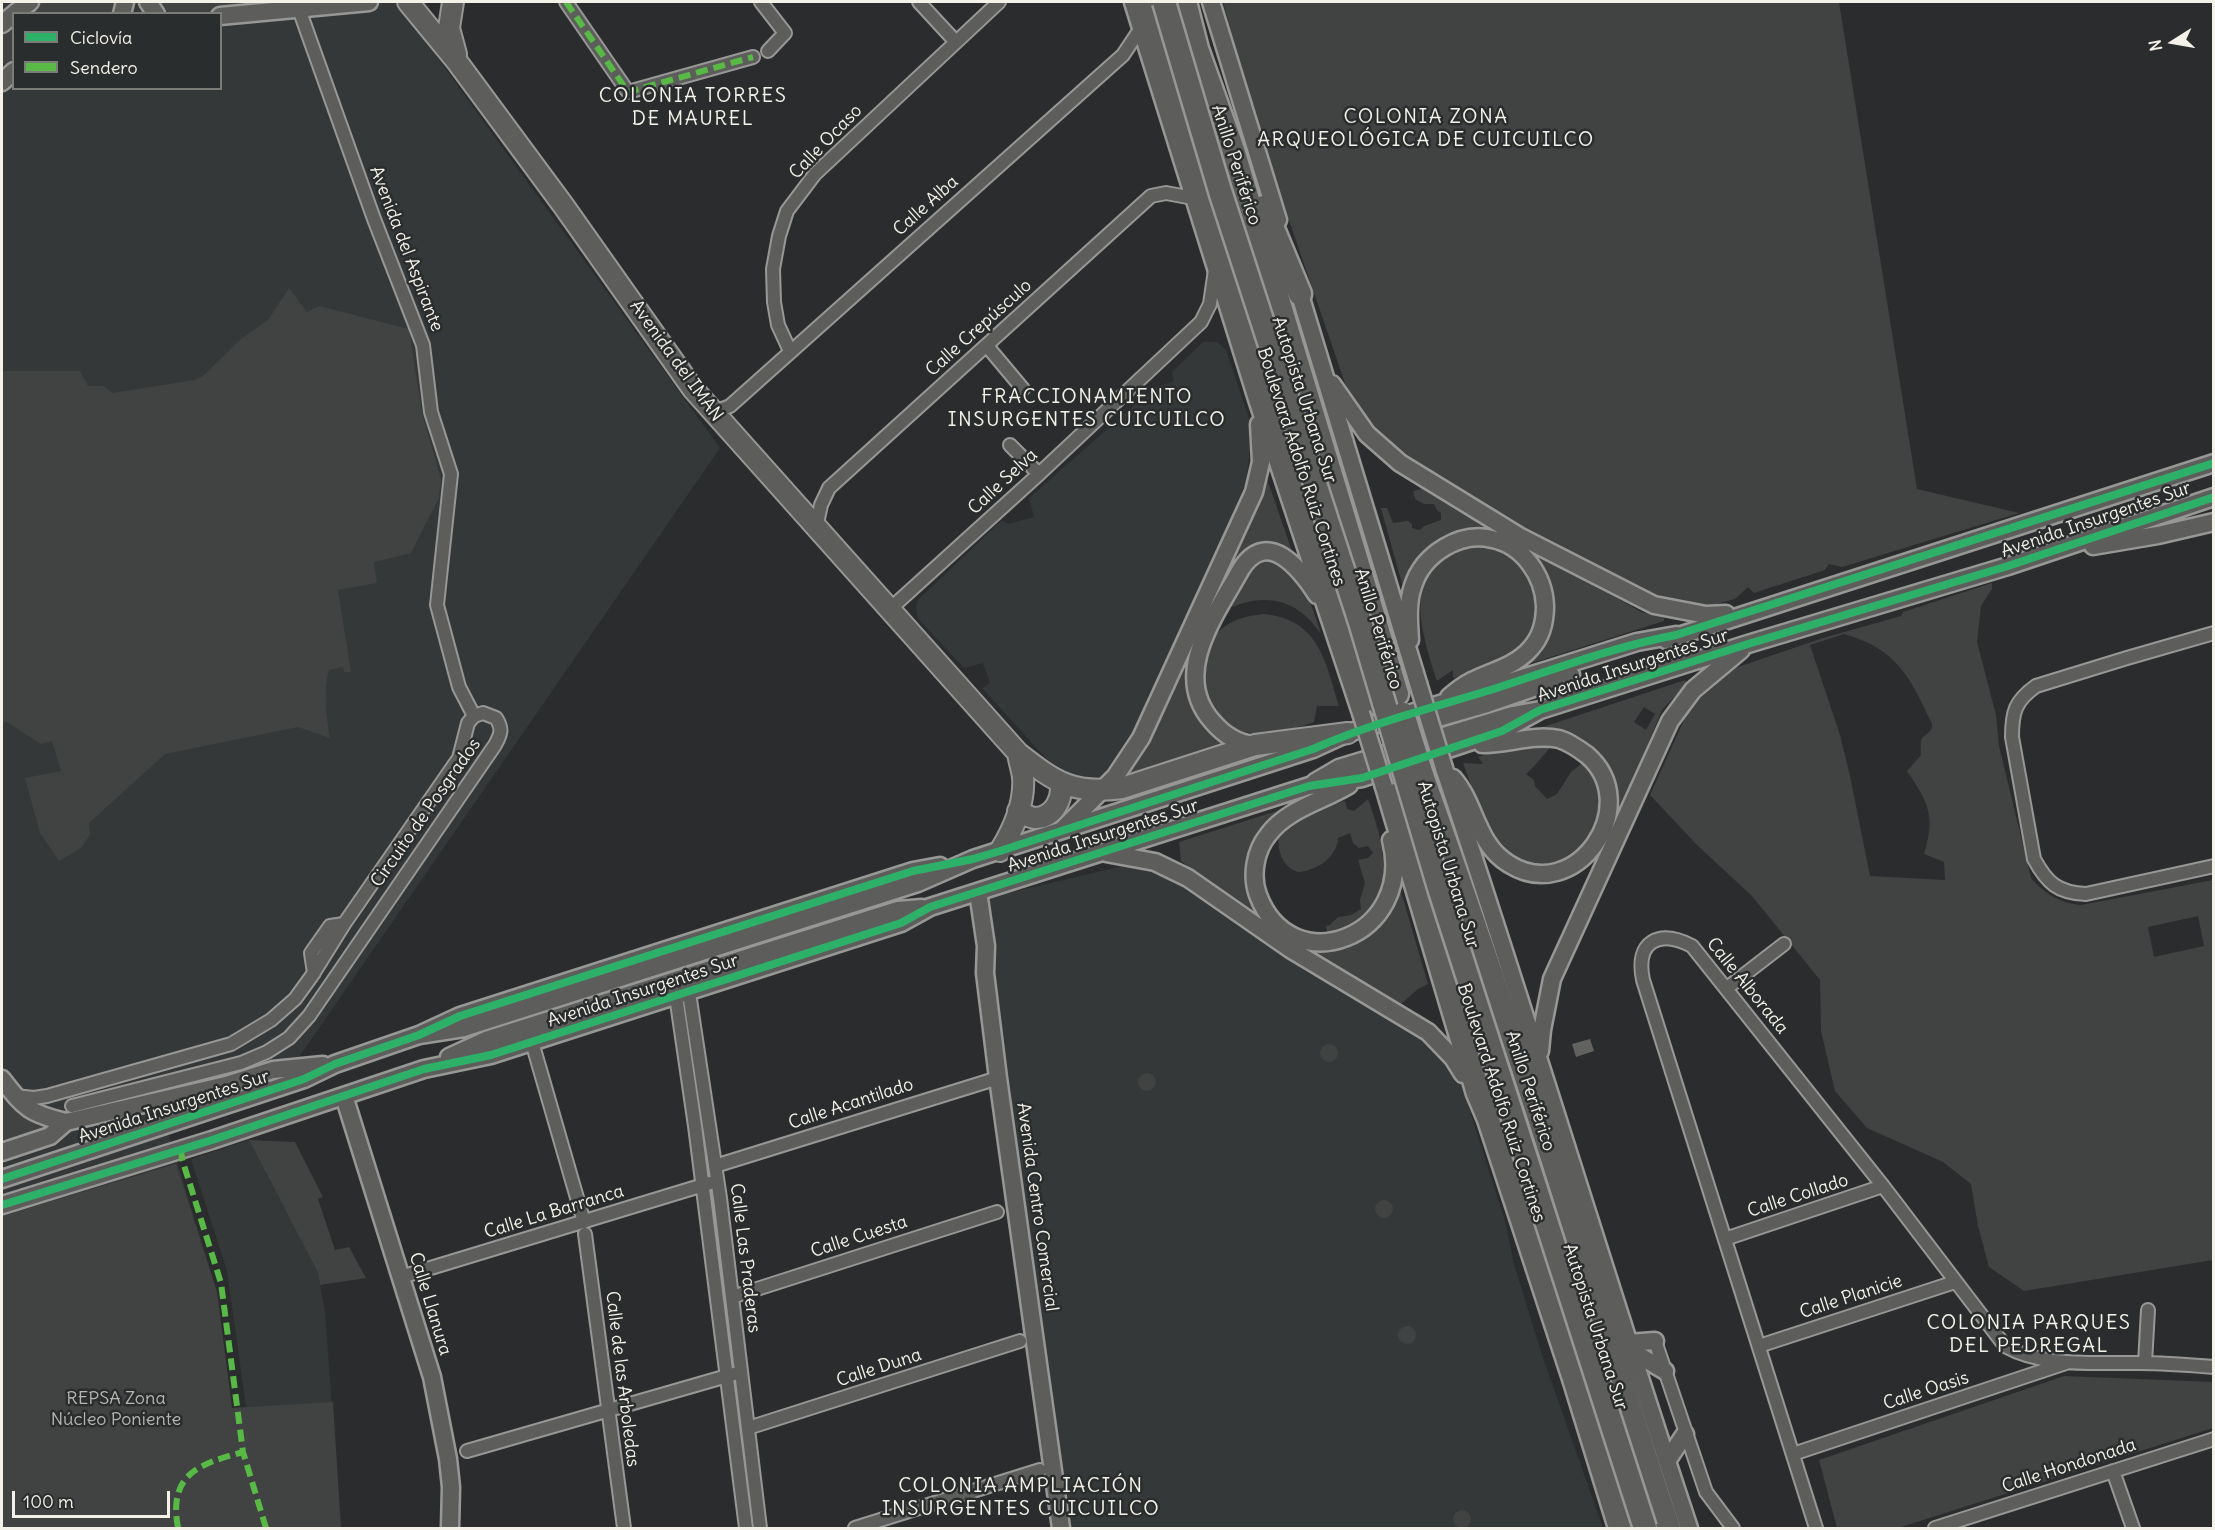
<!DOCTYPE html>
<html>
<head>
<meta charset="utf-8">
<style>
	body { margin:0 }
	#map { position:relative; width:2215px; height:1530px; overflow:hidden; background:#2b2c2d; font-family:Delius,sans-serif }
	canvas { display:block }
	.frame { position:absolute; inset:0; border:3px solid #f4f1e8; pointer-events:none }
	.legend { position:absolute; left:12px; top:12px; width:210px; height:78px; box-sizing:border-box; background:#2a2d2e; border:2px solid #7b7b78; margin:0; padding:8px 10px; list-style:none; font-size:18px; color:#f4f1e8 }
	.legend li { display:flex; align-items:center; gap:12px; height:30px }
	.legend b { width:30px; border:2px solid #7b7b78 }
	.north { position:absolute; left:2143px; top:12px; width:60px; height:60px; -webkit-text-stroke:4px #2a2d2e; paint-order:stroke; rotate:259deg; font-size:16px; font-weight:700; line-height:24px; text-align:center; color:#f4f1e8 }
	.north::after { content:''; display:block; margin:auto; width:21px; height:27px; background:#f4f1e8; clip-path:polygon(50% 0,100% 100%,50% 72%,0 100%) }
	.scale { position:absolute; left:12px; top:1491px; width:158px; height:27px; box-sizing:border-box; border:3px solid #f4f1e8; border-top:0; padding-left:8px; font-size:18px; line-height:21px; white-space:nowrap; color:#f4f1e8; -webkit-text-stroke:4px #2a2d2e; paint-order:stroke }
</style>
</head>
<body>
<div id="map">
<canvas width="2215" height="1530"></canvas>
<div class="frame"></div>
<ul class="legend">
<li><b style="height:8px;background:#2db169"></b>Ciclovía</li>
<li><b style="height:8px;background:#58b947"></b>Sendero</li>
</ul>
<div class="north">N</div>
<div class="scale">100 m</div>
</div>
<script>
const c = document.querySelector('canvas').getContext('2d');
c.lineJoin = 'round';
function paint(path, color) { c.fillStyle = color; c.fill(path, 'evenodd'); }
function strokePath(path, color, width, dash) { c.strokeStyle = color; c.lineWidth = width; c.lineCap = dash ? 'butt' : 'round'; c.setLineDash(dash || []); c.stroke(path); }
function label(font, color, halo, rows, align = 'center') {
  c.font = font + ' Delius,sans-serif'; c.lineWidth = 5; c.setLineDash([]); c.textBaseline = 'middle'; c.strokeStyle = halo; c.fillStyle = color; for (const [text, x, y, turn = 0] of rows) {
    c.save(); c.translate(x, y); c.rotate((+turn || 0) * Math.PI / 180); c.textAlign = isNaN(turn) ? turn : align; if (halo) c.strokeText(text, 0, 0); c.fillText(text, 0, 0); c.restore();
  }
}
const built = new Path2D(`
	M2 2H397L720 448 299 1057 156 1093 217 1292 232 1408 246 1407 227 1271 191 1159 249 1140 318 1273 325 1312 341 1528H2ZM14 14H220V88H14Z
	M1203 342H1217L1226 350 1249 418 1250 449 1246 483 1224 535 1130 738 1101 778 1094 781 1078 778 1049 761 1033 744 982 688 990 683 983 663 964 668 921 622 917 616 916 606 918 600 1002 520 1008 524 1034 517 1029 498 1154 388 1174 381 1172 372Z
	M1132 864 1169 872 1271 944 1303 970 1322 976 1359 1001 1374 1004 1396 1017 1409 1033 1428 1040 1459 1077 1505 1221 1514 1264 1542 1355 1603 1528H1068L1014 1151 986 898Z`);
const green = new Path2D(`
	M41 2H119L114 13 23 14Z
	M154 2H291L286 5 189 14 171 13 154 6Z
	M1223 2H1839L1917 489 2019 513 1842 567 1829 564 1825 570 1754 593 1748 587 1735 599 1709 606H1687L1640 593 1541 538 1393 449 1369 428 1346 386 1260 136Z
	M13 21V60L6 65 2 61V31Z
	M289 288 307 312 319 306 409 329 422 413 441 479 439 498 411 553 374 562 377 583 338 590 351 672H344L343 667 329 670C323 693 326 715 330 738L298 727 165 754 89 823 90 835 81 848 59 861 40 833 25 778 61 771 52 741 41 744 7 722 2 723V371H80L88 386H104L112 393 194 380 203 376 241 339 268 320Z
	M1264 470 1294 557 1252 552 1190 661 1221 736 1223 743 1222 747 1121 778Z
	M1425 485 1641 612 1664 618V621L1513 669 1539 645 1540 565 1533 554 1522 546 1461 534 1405 595 1381 508H1387L1393 523 1408 521 1412 524V528L1420 530 1424 526 1441 520V513L1437 510 1434 504H1424L1415 499 1413 491 1421 489Z
	M1478 544 1495 548 1510 554 1526 569 1540 601 1538 625 1517 656 1486 670 1453 678V670L1437 681C1424 640 1400 572 1455 549 1462 546 1471 546 1478 544Z
	M1268 559C1301 566 1312 606 1321 634 1297 598 1265 592 1227 609 1237 590 1245 564 1268 559Z
	M1992 583V589L1981 606 1977 642 1996 715 1999 746 2031 878C2045 894 2059 903 2081 905L2213 880V1260L2024 1291 1989 1267 1978 1226 1971 1184 1943 1162 1867 1128 1835 1091 1821 1031 1820 980 1752 896 1697 845 1650 795 1694 698 1729 670 1823 638 1901 616 1903 612ZM1844 634C1897 649 1910 677 1932 724V728C1922 743 1920 730 1921 755L1907 771C1928 802 1936 816 1924 854L1944 862 1945 880 1870 876 1850 776 1840 735 1810 645ZM2198 916 2204 946 2154 957 2148 927Z
	M1263 614C1319 619 1325 660 1339 706H1317L1314 722C1291 730 1266 738 1242 731 1197 718 1186 654 1224 627 1236 618 1249 616 1263 614Z
	M1685 680 1687 684 1662 710 1615 822C1616 808 1618 793 1614 780 1603 747 1576 729 1543 727ZM1644 707 1655 714 1646 730 1634 722Z
	M1555 742C1545 752 1537 765 1526 774L1534 780 1535 786 1547 799 1557 794 1571 772 1585 761C1590 770 1599 780 1601 790 1611 829 1572 869 1533 864 1522 862 1512 856 1503 851L1505 847C1482 824 1474 792 1463 763L1483 764 1478 757 1511 747Z
	M1368 799C1387 850 1403 924 1327 933L1326 926 1330 925 1338 917 1351 915 1361 909 1360 900 1365 883 1358 860 1368 858 1373 853 1368 846 1359 848 1353 843 1350 833 1338 838C1337 858 1316 871 1298 872 1280 866 1276 846 1280 829L1315 810 1345 801 1347 809 1354 811Z
	M1283 809 1284 812 1250 860 1276 929 1181 861 1179 842Z
	M1399 885 1428 984 1418 989 1401 1004 1295 942C1309 940 1357 938 1366 934 1385 924 1394 904 1399 885Z
	M1320 1053a9 9 0 1 1 18 0a9 9 0 1 1-18 0Z
	M1138 1082a9 9 0 1 1 18 0a9 9 0 1 1-18 0Z
	M2 1092 11 1103 46 1126 43 1133 2 1147Z
	M249 1140 295 1142 323 1197 318 1199 335 1250 349 1247 366 1278 320 1285 318 1273Z
	M176 1164 217 1292 232 1408 333 1402 341 1528H2V1216Z
	M1375 1209a9 9 0 1 1 18 0a9 9 0 1 1-18 0Z
	M1398 1335a9 9 0 1 1 18 0a9 9 0 1 1-18 0Z
	M2064 1376 2213 1382V1428L1898 1528H1837L1819 1460Z
	M1453 1519a9 9 0 1 1 18 0a9 9 0 1 1-18 0Z`);
const water = new Path2D(`
	M1590 1039 1594 1051 1576 1057 1572 1044Z`);
const street = new Path2D(`
	M566 2 628 92 753 57
	M761 2 785 33 768 51
	M919 2 955 41
	M299 9 374 219 423 345 431 412 451 474 437 605 459 687 474 716
	M987 346 1023 389
	M790 351 778 325 774 302 773 269 779 236 787 211 815 174 999 2
	M712 413 730 406 1123 55 1141 28
	M1010 445 1039 474
	M816 528 821 505 829 488 1151 196 1166 193 1193 198
	M889 610 1039 474 1201 322 1210 304 1215 270
	M2214 633 2127 658 2036 686C2015 701 2012 712 2012 737L2034 859C2047 883 2058 893 2086 894L2214 866
	M314 973 311 953 330 926 344 924
	M1727 988 1784 944
	M689 993 720 1198 760 1528
	M676 996 695 1126 746 1528
	M532 1042 584 1222
	M15 1096 34 1098 47 1096 231 1044 271 1020 295 999 311 977 344 924 459 758 468 723 474 716 483 713 496 718C503 729 501 734 495 745L309 1016 289 1038 267 1052 241 1063 72 1106
	M715 1166 998 1078
	M585 1234 624 1528
	M1725 1239 1883 1186
	M401 1277 710 1183
	M732 1297 997 1212
	M1655 1341 1706 1492 1733 1528
	M1759 1346 1955 1282
	M2145 1363 2148 1310
	M748 1428 1020 1341
	M467 1451 734 1374
	M1793 1454 2066 1363
	M2113 1471 2133 1528
	M855 1528 1040 1470
	M1816 1528 1643 980C1635 941 1659 929 1692 946L1883 1186 2005 1346C2044 1368 2096 1362 2140 1363 2165 1363 2189 1365 2214 1367
	M1935 1528 2214 1439`);
const secondary = new Path2D(`
	M148 2 156 14
	M1133 2 1257 399 1361 713
	M1211 2 1278 220
	M14 14 30 2
	M122 14 125 2
	M220 16 369 2
	M2 24 14 14
	M2 82 14 71
	M1297 285 1418 683
	M1332 384 1367 434 1400 463 1519 536 1654 605 1706 615 1726 614
	M2093 546 2158 535 2214 522
	M1410 640C1409 623 1407 603 1413 586 1423 554 1460 531 1492 539 1523 545 1544 576 1545 606 1545 621 1541 637 1531 648 1516 666 1492 671 1472 681 1464 685 1456 691 1449 697
	M1666 640 2214 463
	M1396 730 1487 704 1571 675
	M1255 745C1238 744 1223 734 1212 721 1170 673 1217 613 1241 569 1268 527 1301 570 1317 595
	M1444 768C1529 1021 1605 1276 1689 1528
	M1453 778C1476 804 1476 844 1509 864 1576 906 1645 805 1587 755 1579 749 1569 742 1559 739 1533 734 1508 744 1482 744
	M1315 782 1339 768 1513 715 1540 710 1748 644 2008 566 2214 497
	M1349 785C1323 801 1287 809 1268 835 1255 851 1251 876 1258 895 1291 984 1416 937 1391 840
	M1384 787 1475 1094 1486 1120 1571 1379 1617 1528
	M1063 829 1115 777 1141 738 1254 492 1261 462 1259 424
	M1106 853 1155 862 1188 878 1290 949 1428 1032 1453 1058 1463 1074
	M978 892 986 946 985 973 998 1078 1061 1528
	M419 1035 464 1028 918 883 973 859 1313 749 1348 733 1637 642 1676 635
	M1540 1051 1542 1030 1552 979 1670 721 1693 690 1741 650
	M449 1057 486 1040 898 910 922 908
	M2 1079C24 1108 30 1114 66 1122L226 1085 273 1070 323 1065
	M344 1096 432 1377 448 1459 451 1487 450 1528
	M2 1152 50 1136 66 1122
	M2 1179 304 1079 335 1064 419 1035 460 1016 913 871 940 866
	M2 1205 212 1140 424 1069 491 1055 901 923 930 907 1309 786 1362 778 1502 731 1540 710
	M1628 1343 1655 1341
	M1630 1350 1665 1371
	M1667 1461 1685 1434`);
const primary = new Path2D(`
	M408 2 458 63 563 205 693 389 1018 753C1055 782 1073 795 1122 788L1255 745 1348 733
	M453 2 449 28 456 54
	M1018 811C1024 814 1030 818 1036 818 1054 817 1064 798 1060 782
	M1000 851C1013 830 1025 803 1023 777 1022 769 1019 761 1018 753`);
const highway = new Path2D(`
	M1152 2 1160 40 1189 132 1370 702
	M1185 2 1197 49 1233 150 1397 694
	M1264 207 1300 294
	M1422 775C1473 919 1523 1063 1568 1209 1602 1315 1633 1423 1669 1528
	M1395 784 1629 1528`);
const secondaryBridge = new Path2D(`
	M1418 683 1444 768
	M1361 713 1384 787`);
const highwayBridge = new Path2D(`
	M1164 2 1220 191 1360 622 1440 891 1645 1528
	M1403 714 1422 775`);
const quiet = new Path2D(`
	M566 2 628 92 753 57
	M181 1149 182 1159 221 1283 243 1452 266 1528
	M178 1528C168 1474 199 1464 243 1452`);
const cycleway = new Path2D(`
	M2 1179 304 1079 335 1064 419 1035 460 1016 913 871 973 859 1000 851 1313 749C1369 724 1428 709 1487 691 1550 671 1612 647 1676 635L2214 463
	M2 1205 212 1140 424 1069 491 1055 901 923 930 907 1309 786 1362 778 1502 731 1540 710 1748 644 2008 566 2214 497`);
const streetNames = [
	["Calle Ocaso",826,142,-46],
	["Anillo Periférico",1236,165,72],
	["Calle Alba",926,206,-42],
	["Avenida del Aspirante",406,249,69],
	["Calle Crepúsculo",979,328,-42],
	["Avenida del IMAN",676,361,54],
	["Autopista Urbana Sur",1304,400,72],
	["Boulevard Adolfo Ruiz Cortines",1301,467,72],
	["Calle Selva",1003,482,-43],
	["Avenida Insurgentes Sur",2096,520,-19],
	["Anillo Periférico",1378,629,73],
	["Avenida Insurgentes Sur",1633,666,-18],
	["Circuito de Posgrados",426,813,-55],
	["Avenida Insurgentes Sur",1103,836,-18],
	["Autopista Urbana Sur",1448,865,73],
	["Calle Alborada",1747,986,51],
	["Avenida Insurgentes Sur",643,991,-18],
	["Anillo Periférico",1530,1091,72],
	["Boulevard Adolfo Ruiz Cortines",1501,1103,72],
	["Calle Acantilado",851,1104,-18],
	["Avenida Insurgentes Sur",174,1107,-18],
	["Calle Collado",1798,1196,-18],
	["Avenida Centro Comercial",1037,1207,82],
	["Calle La Barranca",554,1212,-17],
	["Calle Cuesta",859,1237,-18],
	["Calle Las Praderas",745,1258,83],
	["Calle Planicie",1851,1297,-18],
	["Calle Llanura",430,1304,73],
	["Autopista Urbana Sur",1595,1327,72],
	["Calle Duna",879,1368,-18],
	["Calle de las Arboledas",622,1379,83],
	["Calle Oasis",1926,1391,-18],
	["Calle Hondonada",2069,1466,-18]
];
const parkNames = [
	["REPSA Zona",116,1399],
	["Núcleo Poniente",116,1420]
];
const neighbourhoodNames = [
	["COLONIA TORRES",693,96],
	["DE MAUREL",693,119],
	["COLONIA ZONA",1426,117],
	["ARQUEOLÓGICA DE CUICUILCO",1426,140],
	["FRACCIONAMIENTO",1087,397],
	["INSURGENTES CUICUILCO",1087,420],
	["COLONIA PARQUES",2029,1323],
	["DEL PEDREGAL",2029,1346],
	["COLONIA AMPLIACIÓN",1021,1486],
	["INSURGENTES CUICUILCO",1021,1509]
];
paint(built, '#353838');
paint(green, '#414242');
paint(water, '#626361');
strokePath(street, '#979796', 16);
strokePath(secondary, '#979796', 21);
strokePath(primary, '#979796', 24);
strokePath(highway, '#979796', 27);
strokePath(street, '#5d5d5c', 12);
strokePath(secondary, '#5d5d5c', 16);
strokePath(primary, '#5d5d5c', 20);
strokePath(highway, '#5d5d5c', 22);
strokePath(secondaryBridge, '#979796', 21, []);
strokePath(highwayBridge, '#979796', 27, []);
strokePath(secondaryBridge, '#5d5d5c', 16);
strokePath(highwayBridge, '#5d5d5c', 22);
strokePath(quiet, '#58b947', 6, [12, 6]);
strokePath(cycleway, '#2db169', 8);
label('18px', '#f4f1e8', '#2a2d2e', streetNames);
label('18px', '#b6b5af', '#2a2d2e', parkNames);
c.letterSpacing = '1.5px';
label('20px', '#f4f1e8', '#2a2d2e', neighbourhoodNames);
c.letterSpacing = '0px';
</script>
</body>
</html>
